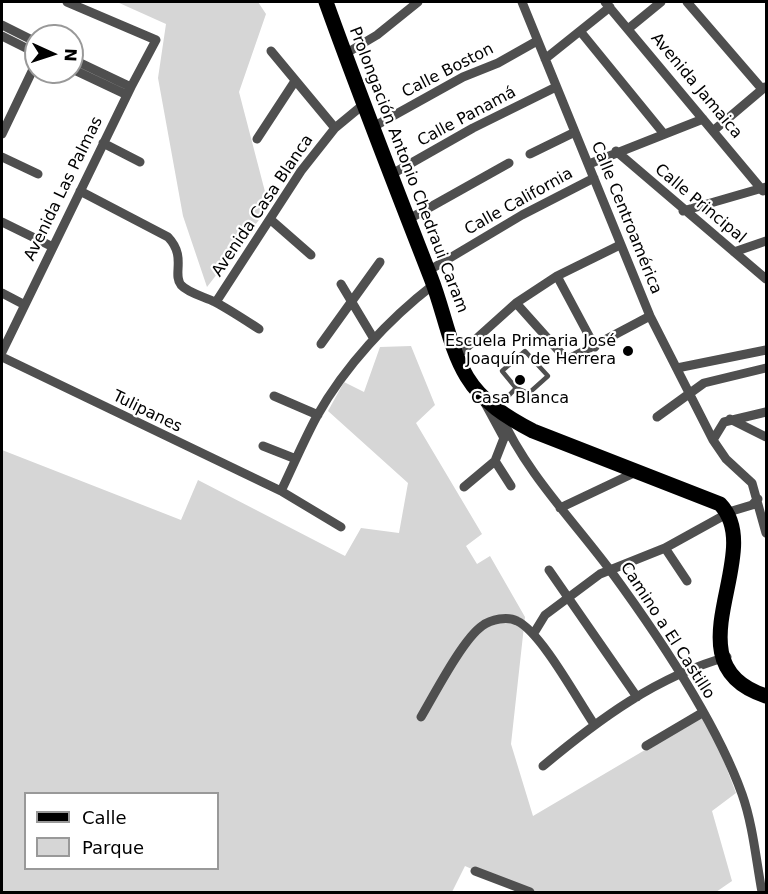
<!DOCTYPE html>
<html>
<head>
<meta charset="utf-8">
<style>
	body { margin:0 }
	#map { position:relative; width:768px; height:894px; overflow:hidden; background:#fff; font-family:"DejaVu Sans",sans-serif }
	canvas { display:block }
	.frame { position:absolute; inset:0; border:3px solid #000; pointer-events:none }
	.legend { position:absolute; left:24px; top:792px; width:195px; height:78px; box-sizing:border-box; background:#fff; border:2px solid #999; margin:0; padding:8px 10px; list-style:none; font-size:18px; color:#000 }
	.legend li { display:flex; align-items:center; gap:12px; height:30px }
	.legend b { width:30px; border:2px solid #999 }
	.north { position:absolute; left:24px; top:24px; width:60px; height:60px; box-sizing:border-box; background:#fff; border:2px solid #999; border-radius:50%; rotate:93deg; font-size:16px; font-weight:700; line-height:24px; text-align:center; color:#000 }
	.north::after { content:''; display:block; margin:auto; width:21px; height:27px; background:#000; clip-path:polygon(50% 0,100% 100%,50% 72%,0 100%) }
</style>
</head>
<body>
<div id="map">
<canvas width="768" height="894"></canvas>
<div class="frame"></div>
<ul class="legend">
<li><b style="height:8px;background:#000"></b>Calle</li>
<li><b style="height:16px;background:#d6d6d6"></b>Parque</li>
</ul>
<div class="north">N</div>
</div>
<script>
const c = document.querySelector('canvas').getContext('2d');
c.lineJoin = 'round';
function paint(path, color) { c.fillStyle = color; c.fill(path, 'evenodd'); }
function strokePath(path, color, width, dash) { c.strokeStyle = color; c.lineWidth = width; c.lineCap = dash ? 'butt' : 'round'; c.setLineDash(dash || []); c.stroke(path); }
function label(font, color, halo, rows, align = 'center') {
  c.font = font + ' "DejaVu Sans",sans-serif'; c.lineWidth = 4.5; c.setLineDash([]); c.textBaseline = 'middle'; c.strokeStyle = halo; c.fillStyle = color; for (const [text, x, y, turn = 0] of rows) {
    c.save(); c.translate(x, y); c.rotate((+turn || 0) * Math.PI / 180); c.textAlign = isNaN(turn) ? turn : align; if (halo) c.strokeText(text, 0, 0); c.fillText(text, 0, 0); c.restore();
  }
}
const green = new Path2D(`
	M117 2H258L266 14 239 92 269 207 207 287 183 216 158 78 166 24Z
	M411 346 435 405 416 423 482 534 466 546 477 564 490 556 525 617 511 744 533 816 706 714 736 793 712 811 732 881 716 892H523L465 866 452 892H2V450L181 520 198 480 345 556 361 528 399 533 408 483 328 411 344 382 364 392 380 347ZM26 794H218V868H26Z`);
const service = new Path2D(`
	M499 406 516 388 502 371 525 351 548 376 529 393 516 388`);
const minor = new Path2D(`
	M522 2 650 316 713 440 726 459 752 483 766 533
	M605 2 763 191
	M687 2 762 89
	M2 25 36 42
	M628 29 661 2
	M580 31 664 134
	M2 36 36 53
	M271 51 335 128
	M345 54 377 35 418 2
	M72 59 131 87
	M545 59 610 7
	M72 69 127 95
	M373 127 463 77 498 63 537 41
	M713 131 765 87
	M2 134 36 63
	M257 139 295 81
	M103 143 140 162
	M616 151 766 279
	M530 154 575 132
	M2 157 38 174
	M589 164 703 119
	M392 174 473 128 556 87
	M80 191 168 237C187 257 172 274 181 285 188 293 205 297 215 302 230 310 245 320 259 329
	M683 211 766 187
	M409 219 509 163
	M271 220 311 255
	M2 222 53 247
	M734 252 766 241
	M428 271 522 215 594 178
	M557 276 595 347
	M341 284 374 339
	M2 293 23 304
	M216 302 301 171 335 128 364 104
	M516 303 567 360 650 316
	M321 344 380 262
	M2 352 131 87 156 40 67 2
	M457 356 516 303 557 276 620 245
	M2 357 281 491 341 527
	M677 368 766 350
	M274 396 318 415
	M485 403 504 438
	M500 414C526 473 572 519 610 570 657 634 715 719 742 794 753 825 756 860 762 892
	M657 417 704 383 766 368
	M730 419 766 437
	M713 440 724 422 766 412
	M263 446 296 459
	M495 461 511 486
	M464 487 495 461 504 438 509 435
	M281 491C293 466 304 440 317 416 345 366 389 319 433 285
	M560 508 636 472
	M665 548 687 581
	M549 570 637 697
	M534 633 545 615 600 574 665 548 732 511 752 505 758 499
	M421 717C434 695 463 639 482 626 491 619 508 616 517 621 541 632 577 699 594 724
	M646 746 702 713
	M543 766C598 720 657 676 727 657
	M475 871 530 892`);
const primary = new Path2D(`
	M326 2C359 94 395 186 431 278 444 311 449 347 467 377 482 402 508 418 533 431L720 504C768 554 666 664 766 696`);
const markers = [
	[628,351,6,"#000"],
	[520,380,6,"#000"]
];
const streetNames = [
	["Calle Boston",448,71,-27],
	["Avenida Jamaica",696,86,50],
	["Calle Panamá",467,117,-28],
	["Prolongación Antonio Chedraui Caram",408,170,69],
	["Avenida Las Palmas",64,189,-64],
	["Calle California",519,202,-29],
	["Calle Principal",700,204,40],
	["Avenida Casa Blanca",263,206,-56],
	["Calle Centroamérica",626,218,68],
	["Tulipanes",147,412,26],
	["Camino a El Castillo",667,631,57]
];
const poiNames = [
	["Escuela Primaria José",616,342],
	["Joaquín de Herrera",616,360],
	["Casa Blanca",520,399,"center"]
];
paint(green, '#d6d6d6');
strokePath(service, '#4f4f4f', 4.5);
strokePath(minor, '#4f4f4f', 9);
strokePath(primary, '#000', 15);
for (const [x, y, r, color] of markers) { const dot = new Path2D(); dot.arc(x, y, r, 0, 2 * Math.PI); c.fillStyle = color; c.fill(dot); strokePath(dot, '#fff', 2); }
label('16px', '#000', '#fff', streetNames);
label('16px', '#000', '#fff', poiNames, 'right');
</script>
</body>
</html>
